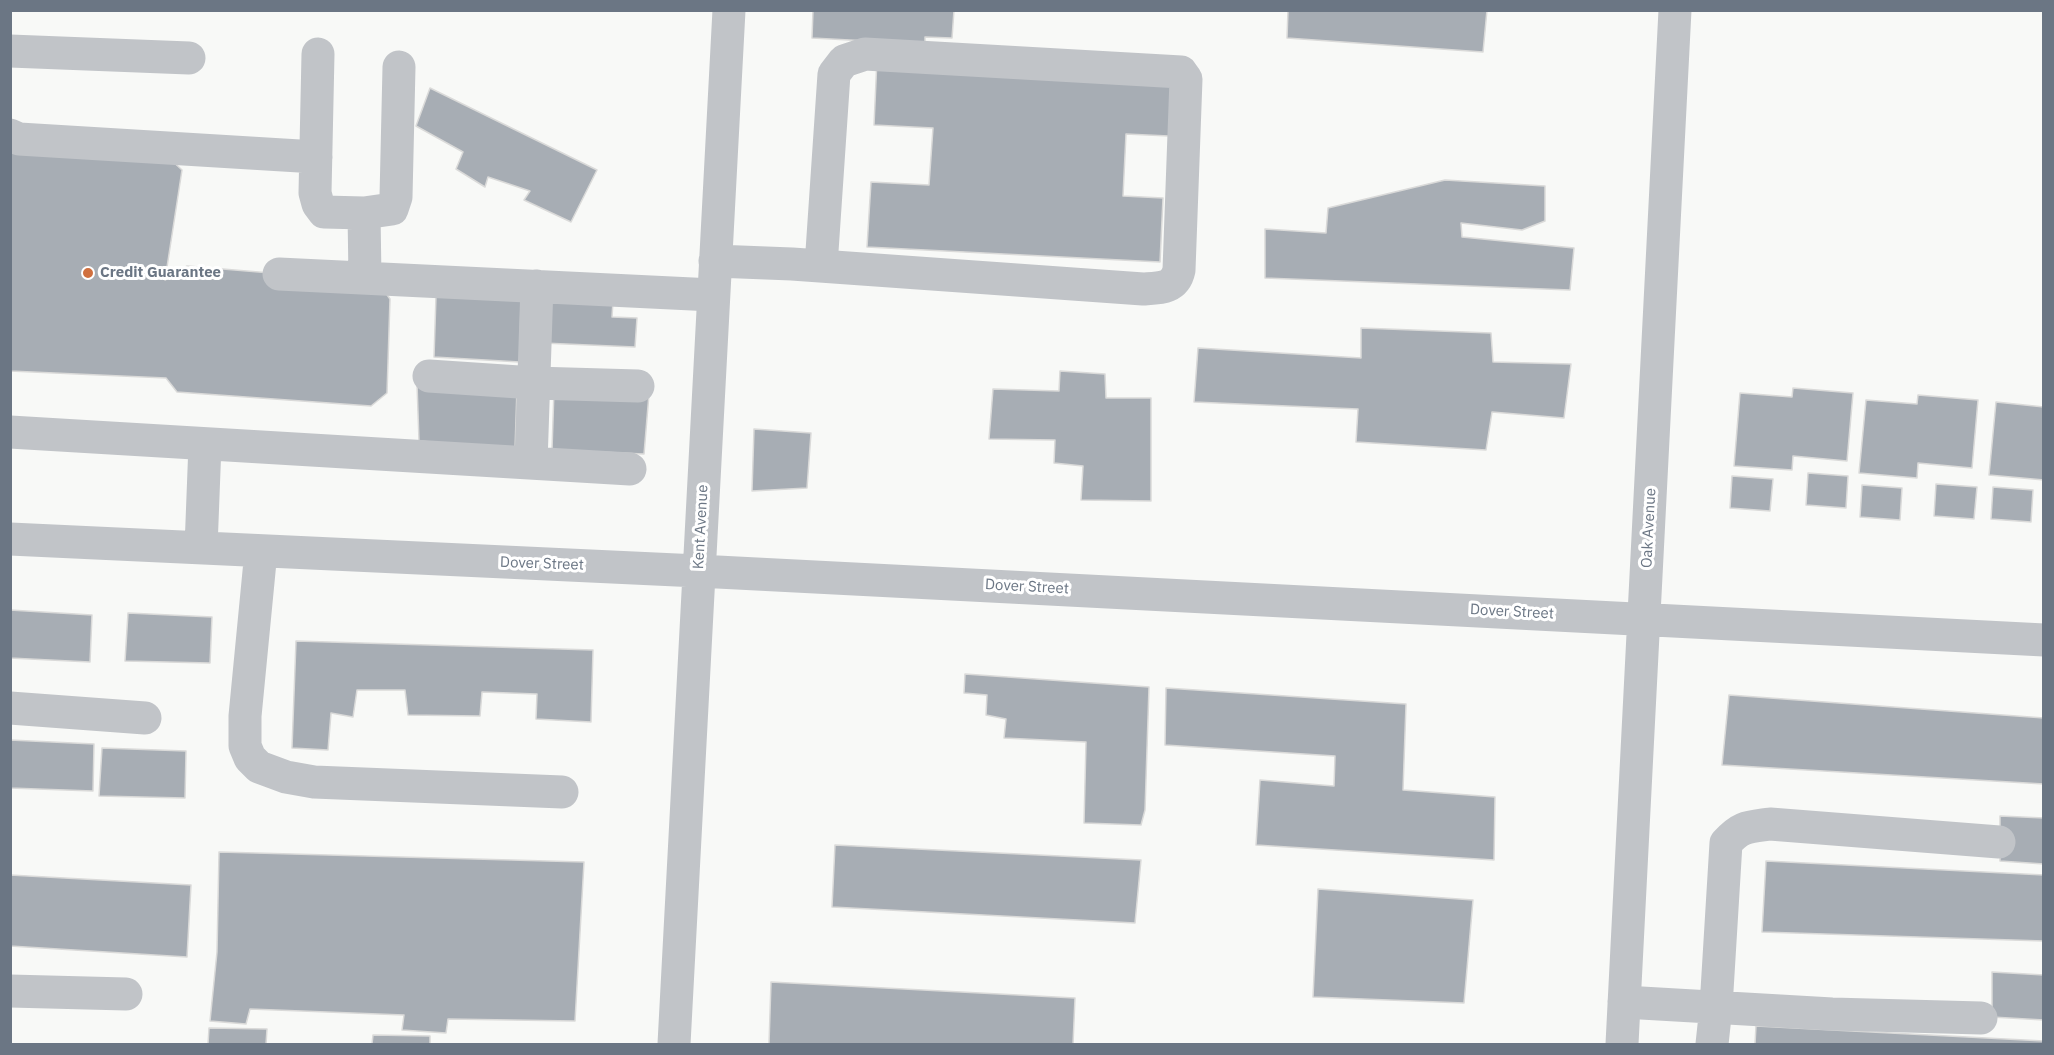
<!DOCTYPE html>
<html>
<head>
<meta charset="utf-8">
<style>
	body { margin:0 }
	#map { position:relative; width:2054px; height:1055px; overflow:hidden; background:#f8f9f7; font-family:"IBM Plex Sans",sans-serif }
	canvas { display:block }
	.frame { position:absolute; inset:0; border:12px solid #6b7684; pointer-events:none }
</style>
</head>
<body>
<div id="map">
<canvas width="2054" height="1055"></canvas>
<div class="frame"></div>
</div>
<script>
const c = document.querySelector('canvas').getContext('2d');
c.lineJoin = 'round';
function paint(path, color) { c.fillStyle = color; c.fill(path, 'evenodd'); }
function strokePath(path, color, width, dash) { c.strokeStyle = color; c.lineWidth = width; c.lineCap = dash ? 'butt' : 'round'; c.setLineDash(dash || []); c.stroke(path); }
function label(font, color, halo, rows, align = 'center') {
  c.font = font + ' "IBM Plex Sans",sans-serif'; c.lineWidth = 6; c.setLineDash([]); c.textBaseline = 'middle'; c.strokeStyle = halo; c.fillStyle = color; for (const [text, x, y, turn = 0] of rows) {
    c.save(); c.translate(x, y); c.rotate((+turn || 0) * Math.PI / 180); c.textAlign = isNaN(turn) ? turn : align; if (halo) c.strokeText(text, 0, 0); c.fillText(text, 0, 0); c.restore();
  }
}
const building = new Path2D(`
	M813 10H954L952 38 925 37V44L812 38Z
	M1288 10H1487L1483 52 1287 38Z
	M877 59 1172 74 1169 136 1126 134 1123 196 1163 198 1160 262 867 247 871 182 929 185 933 128 874 125Z
	M430 88 597 170 571 222 524 200 530 191 488 177 485 187 456 169 463 152 416 126Z
	M10 144 166 155 182 170 165 280 187 266 378 282 390 299 387 393 371 406 177 392 166 378 10 371Z
	M1445 180 1545 186V221L1522 230 1461 223 1462 237 1574 248 1570 290 1265 278V229L1326 233 1328 208Z
	M548 295 613 301 612 317 637 318 635 347 543 343Z
	M436 296 521 298 520 362 434 357Z
	M1361 328 1491 333 1493 362 1571 364 1564 418 1492 412 1486 450 1356 442 1358 409 1194 402 1198 348 1361 358Z
	M1060 371 1105 374 1106 398H1151V501L1081 500 1083 466 1054 463 1055 440 989 439 993 389 1059 391Z
	M417 384 517 388 515 449 419 441Z
	M1793 388 1853 393 1847 461 1793 456 1792 470 1734 466 1740 393 1792 397Z
	M554 390 649 394 644 454 552 450Z
	M1918 395 1978 400 1972 468 1918 463 1917 478 1859 473 1866 400 1917 404Z
	M1996 402 2044 407V480L1989 475Z
	M754 429 811 433 807 488 752 491Z
	M1808 473 1848 476 1846 508 1806 505Z
	M1732 476 1773 479 1770 511 1730 508Z
	M1936 484 1977 487 1974 519 1934 516Z
	M1862 485 1902 488 1900 520 1860 517Z
	M1993 487 2033 490 2031 522 1991 519Z
	M10 610 92 615 90 662 10 658Z
	M128 613 212 617 210 663 125 661Z
	M296 641 593 650 591 722 536 719 537 694 482 692 480 716 408 715 405 690H357L353 717 331 713 328 750 292 748Z
	M965 674 1149 687 1145 810 1141 825 1084 823 1086 742 1004 738 1006 719 986 715 987 695 964 693Z
	M1166 688 1406 704 1403 790 1495 797 1494 860 1256 845 1260 780 1334 786 1335 756 1165 745Z
	M1729 695 2044 718V784L1722 765Z
	M10 740 94 744 93 791 10 788Z
	M102 748 186 751 185 798 99 796Z
	M2000 816 2044 818V864L2000 861Z
	M835 845 1141 860 1135 923 832 907Z
	M219 852 584 862 575 1021 448 1019 446 1033 402 1030 404 1015 250 1009 246 1024 210 1021 217 952Z
	M1766 861 2044 875V941L1762 932Z
	M10 875 191 885 187 957 10 946Z
	M1318 889 1473 900 1464 1003 1313 997Z
	M1992 972 2044 975V1020L1992 1017Z
	M771 982 1075 998 1073 1044H769Z
	M1756 1026 2044 1041V1044H1755Z
	M209 1028 267 1029 266 1044H208Z
	M373 1035 430 1036V1044H372Z`);
const minor = new Path2D(`
	M10 51 189 58
	M318 54 315 193 318 204 324 212 364 213 392 209 396 197 399 67
	M10 135 19 139 316 157
	M364 213 365 278
	M715 261 792 264 1143 289C1159 288 1175 289 1179 270L1186 79 1181 72 865 54 844 61 834 74 821 266
	M279 274 713 295
	M429 376 534 383 638 386
	M10 432 630 469
	M531 463 537 286
	M10 539 698 571 2044 640
	M201 548 205 444
	M261 551 245 716V746L250 758 259 767 286 777 314 782 562 792
	M10 708 145 718
	M10 991 126 994
	M1624 1002 1832 1014 1981 1018
	M674 1044 729 10
	M1622 1044 1675 10
	M1712 1044 1716 1007 1726 843C1741 826 1748 827 1770 824L1999 842`);
const markers = [
	[88,273,6,"#d0703f"]
];
const poiNames = [
	["Credit Guarantee",100,273]
];
const streetNames = [
	["Kent Avenue",701,527,-87],
	["Oak Avenue",1649,528,-87],
	["Dover Street",542,564,2],
	["Dover Street",1027,587,3],
	["Dover Street",1512,612,3]
];
paint(building, '#a7adb4');
strokePath(building, '#dadad9', 1.5);
strokePath(minor, '#c1c4c8', 33);
for (const [x, y, r, color] of markers) { const dot = new Path2D(); dot.arc(x, y, r, 0, 2 * Math.PI); c.fillStyle = color; c.fill(dot); strokePath(dot, '#fff', 2); }
label('bold 15px', '#6b7684', '#fff', poiNames, 'left');
label('15px', '#6b7684', '#fff', streetNames);
</script>
</body>
</html>
